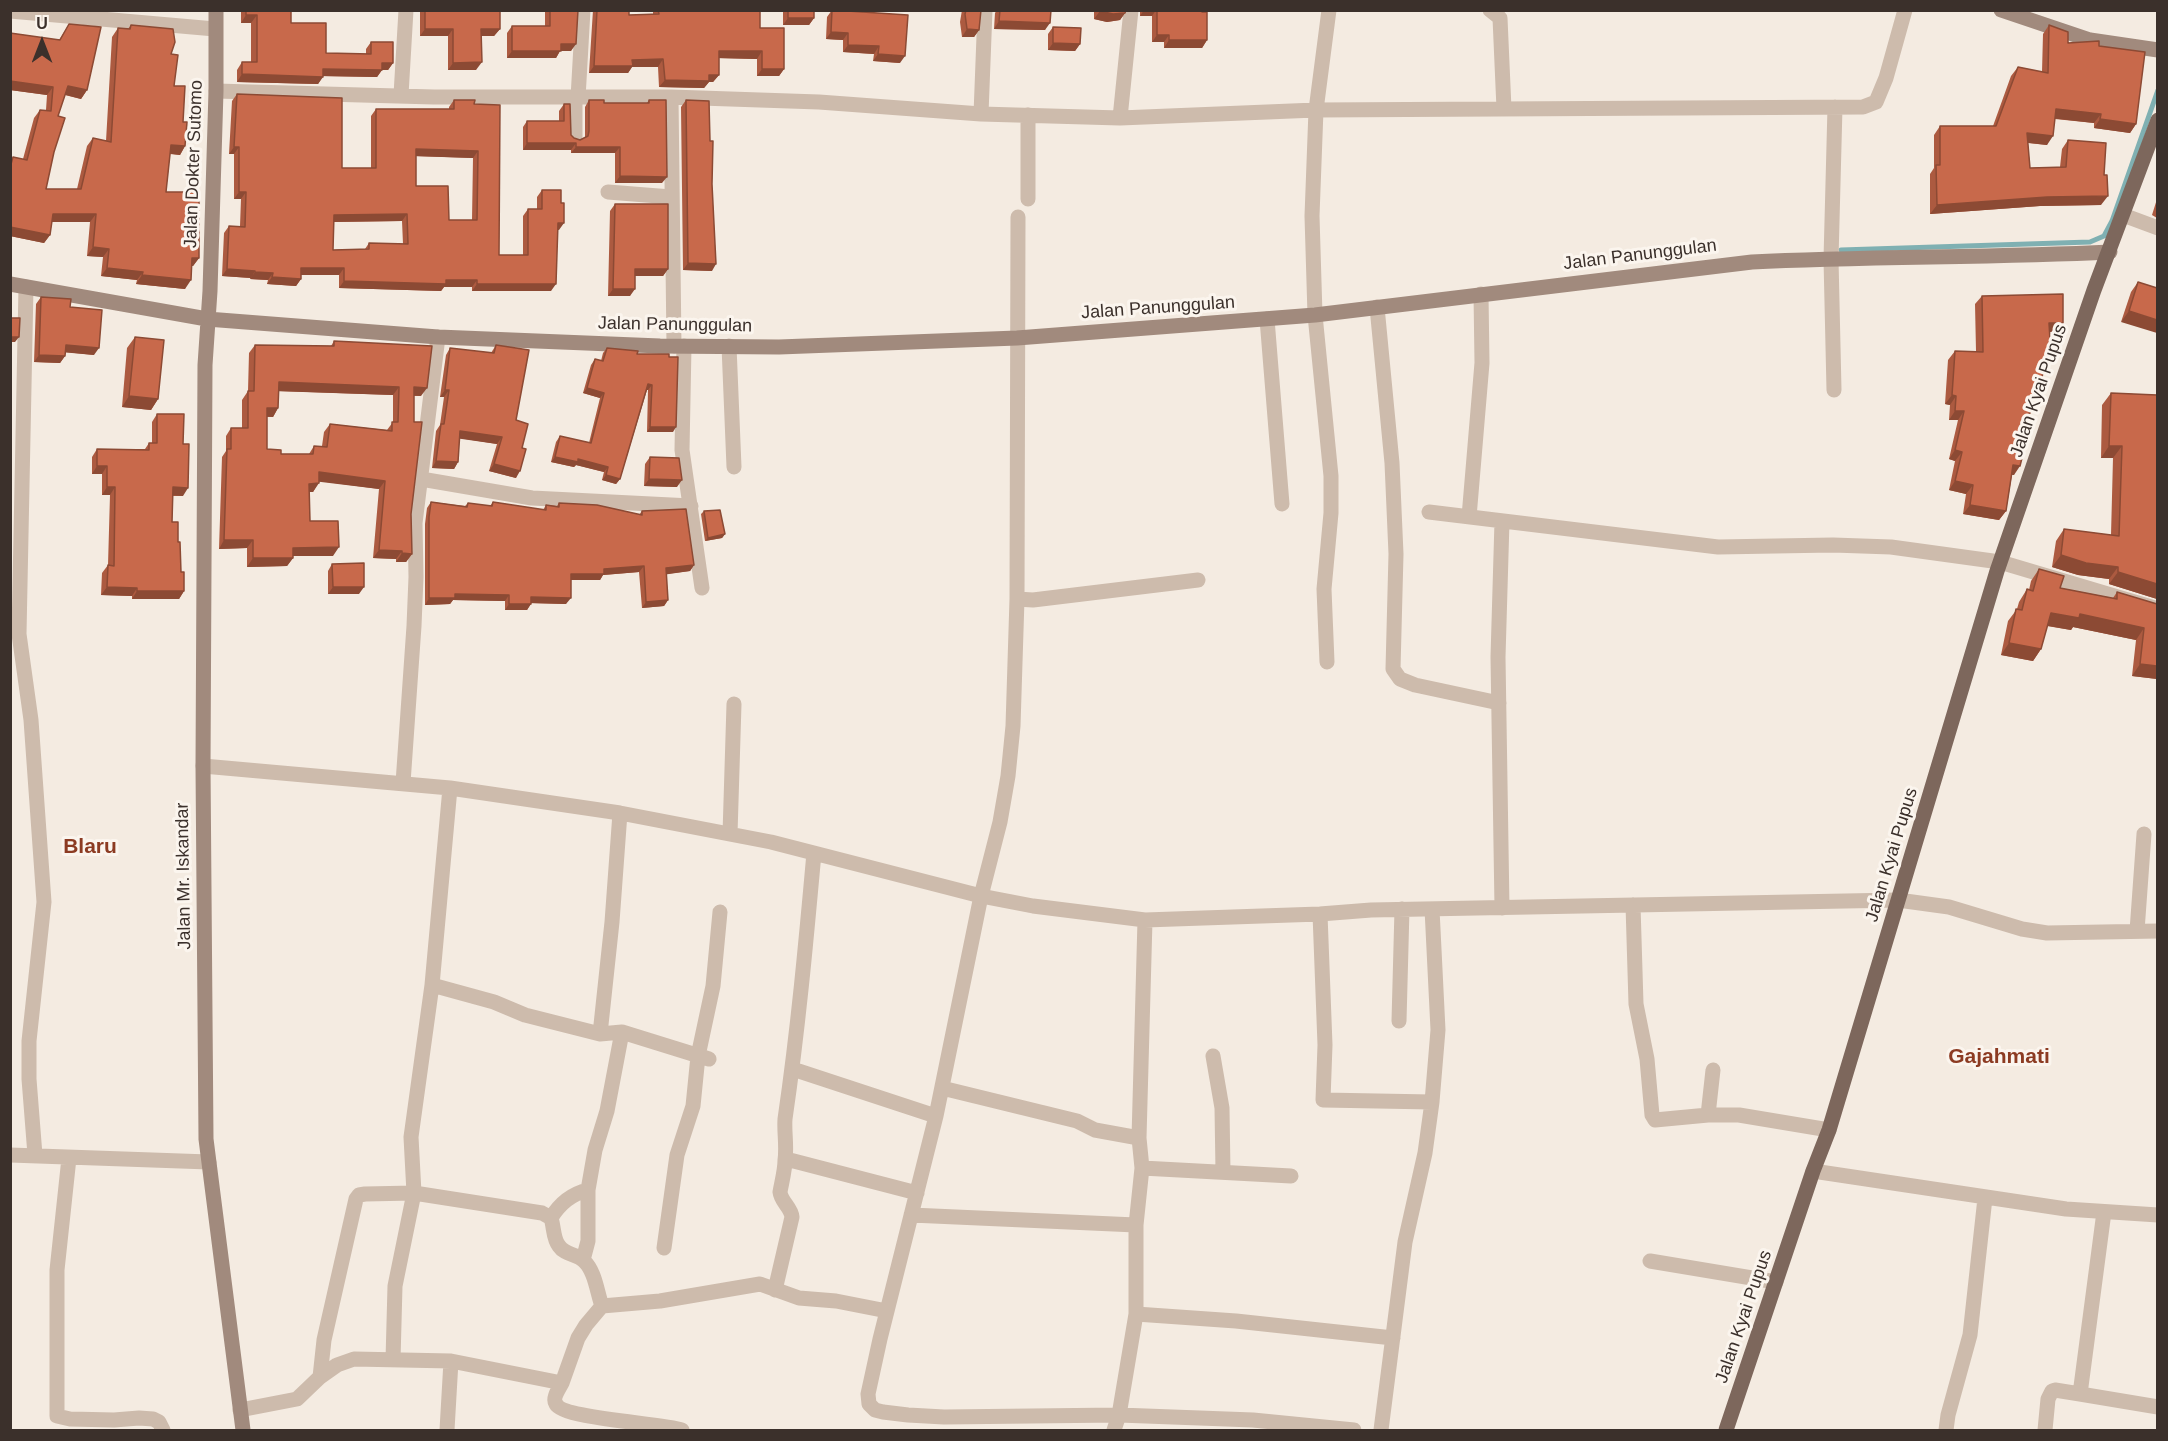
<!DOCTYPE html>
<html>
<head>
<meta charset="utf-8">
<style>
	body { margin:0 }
	#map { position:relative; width:2168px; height:1441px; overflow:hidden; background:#f4ebe1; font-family:Arial,sans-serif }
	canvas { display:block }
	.frame { position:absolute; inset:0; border:12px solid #3b302b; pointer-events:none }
	.north { position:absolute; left:12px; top:12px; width:60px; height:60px; -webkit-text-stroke:4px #fbf5ee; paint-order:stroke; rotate:0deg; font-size:16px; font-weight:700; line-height:24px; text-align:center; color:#3b302b }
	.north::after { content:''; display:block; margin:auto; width:21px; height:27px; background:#3b302b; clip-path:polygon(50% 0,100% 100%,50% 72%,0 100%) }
</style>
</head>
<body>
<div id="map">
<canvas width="2168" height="1441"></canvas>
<div class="frame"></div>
<div class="north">U</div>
</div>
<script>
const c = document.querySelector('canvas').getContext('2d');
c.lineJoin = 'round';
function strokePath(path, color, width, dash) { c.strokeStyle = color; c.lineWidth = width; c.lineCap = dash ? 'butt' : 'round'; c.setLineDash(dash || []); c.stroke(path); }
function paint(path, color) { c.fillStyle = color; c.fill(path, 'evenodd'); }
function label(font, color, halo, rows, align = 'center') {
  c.font = font + ' Arial,sans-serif'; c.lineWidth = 6; c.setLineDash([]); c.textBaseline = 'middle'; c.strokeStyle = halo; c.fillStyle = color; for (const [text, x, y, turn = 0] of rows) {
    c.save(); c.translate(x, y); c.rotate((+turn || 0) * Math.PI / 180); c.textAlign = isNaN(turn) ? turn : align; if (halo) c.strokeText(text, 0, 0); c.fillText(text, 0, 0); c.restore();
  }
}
const stream = new Path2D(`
	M1841 250 2090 242 2104 236 2112 221 2158 90`);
const street = new Path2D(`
	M1490 10 1500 18 1504 109
	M10 11 215 29
	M216 91 434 97H671L819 102 981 114 1120 118 1316 110 1863 107 1876 102 1886 78 1905 10
	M401 95 406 10
	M671 97 674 346
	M575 98V137
	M578 98 583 10
	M981 114 985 10
	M1028 115V199
	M1120 118 1131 10
	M608 192 671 197
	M2123 215 2158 228
	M1018 217 1017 599 1013 726 1008 776 1000 822 981 896 936 1116 880 1339 868 1394 869 1404 875 1410 883 1412 908 1415 944 1417 1119 1415 1253 1420 1354 1430
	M26 287 19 634 31 720 44 902 29 1041V1079L35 1155
	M1377 307 1392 463 1396 554 1393 669 1400 679 1415 685 1499 703
	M1267 319 1282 504
	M684 346 682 450 702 588
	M729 346 734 467
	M1834 390 1831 259 1835 107
	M421 479 532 498 691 506
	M1429 512 1718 547 1833 545 1891 547 2000 562 2158 609
	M1469 517 1482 363 1481 294
	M1017 599 1033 600 1198 580
	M1327 662 1324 589 1331 513V476L1315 315 1312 216 1316 110 1329 10
	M203 766 450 788 620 813 771 842 981 896 1033 906 1145 920 1320 914 1371 910 1898 900 1949 907 2022 929 2047 933 2158 931
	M403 783 414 626 416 577 415 523 438 337
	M450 788 432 985 411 1137 414 1193 542 1213 551 1218C554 1227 553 1239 559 1246 565 1255 577 1254 584 1261 595 1271 597 1292 602 1306
	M730 834 734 704
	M1633 905 1636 1004 1647 1059 1652 1115 1655 1120 1708 1115
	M1502 908 1498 657 1502 521
	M1320 914 1325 1045 1323 1100 1432 1102
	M2137 931 2144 834
	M432 985 494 1002 525 1015 600 1034 622 1032 709 1059
	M1399 1021 1402 909
	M600 1034 612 922 620 813
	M1213 1056 1222 1108 1223 1172
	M793 1069 936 1116
	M1713 1070 1708 1115H1739L1829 1130
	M942 1088 1077 1121 1095 1130 1139 1138
	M10 1155 209 1162
	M69 1158 57 1270V1416L70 1419 114 1420 139 1418 153 1419 159 1422 163 1430
	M786 1159 917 1193
	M1142 1168 1291 1176
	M1813 1171 2066 1209 2158 1215
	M911 1215 1136 1225
	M551 1218C560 1203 571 1194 588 1190
	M664 1248 677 1155 693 1106 698 1056 713 986 720 912
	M583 1260 588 1241V1190L595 1150 607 1111 622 1032
	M1650 1261 1776 1282
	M775 1290 792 1217C791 1207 781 1202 780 1192 782 1181 785 1170 785 1160 787 1146 784 1132 785 1119 798 1030 806 942 814 853
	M1136 1314 1236 1321 1393 1338
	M320 1377 324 1340 356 1199 359 1195 365 1194 414 1193 395 1286 393 1360
	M562 1383 578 1338 586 1325 602 1306 660 1301 760 1284 799 1298 836 1301 887 1311
	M2080 1394 2158 1407
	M240 1410 297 1399 320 1377 337 1365 354 1359 451 1361 562 1383C559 1389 552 1398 556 1404 563 1419 662 1423 682 1430
	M447 1430 451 1361
	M1114 1430 1119 1415 1136 1314V1225L1142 1168 1139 1138 1145 920
	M1381 1430 1405 1242 1425 1153 1432 1102 1438 1030 1432 909
	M1946 1430 1948 1415 1970 1335 1985 1198
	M2045 1430 2048 1399 2052 1391 2055 1390 2080 1394 2104 1212`);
const secondary = new Path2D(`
	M216 10V91L210 291 205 365 203 766 206 1139 243 1430
	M2001 10 2090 40 2158 50
	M10 284 207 319 438 337 660 346 779 347 1017 338 1315 315 1752 262C1871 256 1991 258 2110 252`);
const primary = new Path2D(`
	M1726 1430 1813 1171 1829 1130 1997 571 2094 290 2158 120`);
const wall = new Path2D(`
	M241 10H291V23L326 53 366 54V49L371 42 393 63 388 70H382L377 77 323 76 318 84 237 82V70L242 62H251V23H241Z
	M420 10H500V29L494 36H481L476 70H448V36H420Z
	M545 10H578L571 51H560L556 58H507V33L512 26H545Z
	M593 10H629V15L653 14V10H760V28L784 69 779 76H757V59L719 58V75L713 82H709L704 88 659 87 658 67H632L628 73H589Z
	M783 10H814V18L809 25H783Z
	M832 10 900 63 873 61 874 54 843 52V40L826 39 827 17Z
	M962 10H981L979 30 974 37H962L960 22Z
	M997 10H1051L1045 30 994 29 995 13Z
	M1094 10H1126L1125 13 1120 20 1107 22 1094 19Z
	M1140 10H1202L1207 40 1202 48H1164V42H1152V16H1140Z
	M69 24 87 90 81 99 65 95 58 116 54 152 46 189H77L87 146 93 138 106 141 112 37 118 28 128 29 131 25 171 54 174 86 183 122 185 146 180 155 170 154 166 192 199 258 193 266H191L185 289 136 284 137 280 101 276 103 257 87 256 90 222H52L50 235 44 243 10 236V161L13 157 23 159 34 118 40 110H46L47 95 10 90V33L59 40Z
	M2049 25 2068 43 2099 46 2136 124 2130 133 2094 128V123L2055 119 2047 145 2028 143 2030 168 2060 167 2062 149 2068 140 2101 205 2040 206 1930 214V174L1934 168V135L1940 126H1993L2011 76 2018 67 2042 72 2043 34Z
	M1053 27 1080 44 1075 51 1048 50V34Z
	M237 94 342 168H371V116L376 109H449V107L454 100 474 104 499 255H523V216L528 209H537V197L542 190 559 230H557L551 291H472V287H444L441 291 339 288V275H301V279L296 286 267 284 268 280 250 279 251 278 222 276 224 233 229 226H240L241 199H234V154H229L232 101ZM416 156 473 158 472 220H449L416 186ZM402 221 403 244 369 243 365 249 333 250 334 222Z
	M589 100 604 103H647L649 100 662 183H615V153H571V150H523V127L527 121H559V111L564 104 571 135 574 138 580 140 585 137V107Z
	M686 100 710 141 712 184V271L683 270 681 107Z
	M2157 199V218L2152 215Z
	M615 204 668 269 663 276H635L630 296H608L610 211Z
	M2138 282 2157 288 2121 322 2131 292Z
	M1982 296 2057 332H2050L2036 405 2030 414H2029L2019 449 2014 475H2012L2006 511 1999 520 1963 514 1966 494 1949 490 1955 461 1949 459 1958 420H1949L1950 405 1945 404 1948 360 1955 351H1976L1975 304Z
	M41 297 70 307 94 355 65 352V356L60 363 34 362 36 304Z
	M135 337 158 399 151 410 122 407 127 348Z
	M334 341 421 396H414L411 514 412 554 406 562H396V559L373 558 379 489 319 481 313 492H309L310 521 333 556H293V558L287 566 247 567V548L219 549 222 457 226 451V436L231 428H242V400L248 391 249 353 255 345 331 346ZM279 391 393 395V422L387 430 330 424 324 432 322 446H314L309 454H281L267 449V417H273L278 408Z
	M496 345 516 420 522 448 516 478 489 471 497 444 459 438 458 462 454 469 432 468 436 431 440 425 444 397H440L446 355 450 348 491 353Z
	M607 348 637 354H669L673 432H647L648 390H647L620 479 616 484 602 480 604 472 576 465 574 467 551 462 556 442 560 436 589 443 600 398 583 393 591 365 595 359 601 361 603 353Z
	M2111 393 2157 395V599L2109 584V579L2078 575 2052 567 2056 541 2064 529 2111 535 2113 458H2101L2102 405Z
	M157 414 183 496H173L172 522 178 542 181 572 184 591 179 599H132V596L101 595 102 573 108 565 110 495H102V474H92V457L97 449H145L149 443H152V422Z
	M650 457 677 487 644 486 645 464Z
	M431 502 465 506 468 503 490 506 493 502 543 510 546 505 557 506 559 503 639 515 642 511 694 565 690 571 666 574 668 600 664 606 642 608 639 572 603 575 600 580H571L566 604 531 603 527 610H505V601L453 600 450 604 425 605V524L427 508Z
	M704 511 725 534 722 538 705 541 701 514Z
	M332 564 359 594H328V571Z
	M2039 569 2060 588 2113 598 2117 592 2157 604V679L2132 676 2136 640 2073 627 2071 630 2047 626 2041 649 2033 661 2001 655 2008 621 2017 609 2019 602 2027 589 2029 590 2031 581Z`);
const shadedWall = new Path2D(`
	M1144 10H1156L1152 16H1140Z
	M1100 11 1125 13 1120 20 1107 22 1094 19Z
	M246 15H257L251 23H241Z
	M788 18H814L809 25H783Z
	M999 21 1050 23 1045 30 994 29Z
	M425 29H453L448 36H420Z
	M481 29H500L494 36H476Z
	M967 29 979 30 974 37H962Z
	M831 32 848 33 843 40 826 39Z
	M1157 35H1169L1164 42H1152Z
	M1169 40H1207L1202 48H1164Z
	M1053 43 1080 44 1075 51 1048 50Z
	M561 44H576L571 51H560L556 58H507L512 51Z
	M848 45 879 46 874 54 843 52Z
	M719 51H762L757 59 714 58Z
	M878 54 905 56 900 63 873 61Z
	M663 59 658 67H632L628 73H589L594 66 632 60Z
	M482 62 476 70H448L453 63Z
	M382 63H393L388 70H382L377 77 318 76 323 69Z
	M762 69H784L779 76H757Z
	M242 74 323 77 318 84 237 82Z
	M709 75H719L713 82H709L704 88 659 87 665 80Z
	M10 81 53 87 47 95 10 90Z
	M68 86 87 90 81 99 62 94Z
	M2056 109 2101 114 2094 123 2050 118Z
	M2100 119 2136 124 2130 133 2094 128Z
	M2027 133 2053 136 2047 145 2021 142Z
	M527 143H576L571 150H523Z
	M171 145 185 146 180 155 165 153Z
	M234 147H239L234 154H229Z
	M576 147H620L615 153H571Z
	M416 149 478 151 473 158 411 156Z
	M620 176 667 177 662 183H615Z
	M239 192H246L241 199H234Z
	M2108 196 2101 205 2040 206 1930 214 1937 205 2047 197Z
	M53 214H96L90 222H48Z
	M407 214 402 221 329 222 334 215Z
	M558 223H564L559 230H553Z
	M10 227 50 235 44 243 10 236Z
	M93 247 109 249 103 257 87 256Z
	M192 258H199L193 266H186Z
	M688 263 716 264 712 271 683 270Z
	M107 268 143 272 137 280 101 276Z
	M301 268H344L339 275H297Z
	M227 269 255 271 251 278 222 276Z
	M635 269H668L663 276H630Z
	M255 272 273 273 268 280 250 279Z
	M142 275 191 280 185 289 136 284Z
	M272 277 301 279 296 286 267 284Z
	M477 280 472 287H444L441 291 339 288 344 281Z
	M477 284H556L551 291H472Z
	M613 289H635L630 296H608Z
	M2129 311 2157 320V333L2121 322Z
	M2049 323H2063L2057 332H2043Z
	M10 337H19L15 342H10Z
	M66 345 99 348 94 355 61 352Z
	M39 355 65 356 60 363 34 362Z
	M279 382 399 387 393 395 273 391Z
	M648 384 652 385 648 390H644Z
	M414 387 427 388 421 396 408 395Z
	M587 388 604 393 600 398 583 393Z
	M445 390H449L444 397H440Z
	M1952 395 1956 396 1950 405 1945 404Z
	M129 396 158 399 151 410 122 407Z
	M2032 404 2036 405 2030 414 2026 413Z
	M267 408H278L273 417 261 416Z
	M1955 411H1964L1958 420H1949Z
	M650 427H676L673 432H647Z
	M460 431 502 437 497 444 455 438Z
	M2109 446H2122L2113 458H2101Z
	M1955 450 1962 452 1955 461 1949 459Z
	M555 457 578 459 608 467 604 472 576 465 574 467 551 462Z
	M436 461 458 462 454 469 432 468Z
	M494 464 520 471 516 478 489 471Z
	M2013 465 2020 466 2014 475 2007 474Z
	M97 466H107L102 474H92Z
	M319 472 385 481 379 489 313 481Z
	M606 475 620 479 616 484 602 480Z
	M649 479 682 480 677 487 644 486Z
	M1955 481 1973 485 1966 494 1949 490Z
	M319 483 313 492H303L309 484Z
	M107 487H115L110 495H102Z
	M173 487 188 488 183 496 168 495Z
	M1970 505 2006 511 1999 520 1963 514Z
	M725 534 722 538 705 541 708 538Z
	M224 540H253L247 548 219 549Z
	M339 547 333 556H287L293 548Z
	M379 550 402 551 396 559 373 558Z
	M402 553 412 554 406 562H396Z
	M2061 555 2118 567 2109 579 2078 575 2052 567Z
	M253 558H293L287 566 247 567Z
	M694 565 690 571 662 575 666 568Z
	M644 566 639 572 603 575 600 580H567L571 574 604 569Z
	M2118 572 2157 584V599L2109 584Z
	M107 587 137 588 132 596 101 595Z
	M333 587H364L359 594H328Z
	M137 591H184L179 599H132Z
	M455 594 509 595 505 601 453 600 450 604 425 605 429 598Z
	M531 597 571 598 566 604 527 603Z
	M668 600 664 606 642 608 646 602Z
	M509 604H531L527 610H505Z
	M2051 613 2080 614 2144 628 2136 640 2073 627 2071 630 2043 625Z
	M2009 643 2041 649 2033 661 2001 655Z
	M2140 664 2157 666V679L2132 676Z`);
const building = new Path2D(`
	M246 10H291V23H326V53L371 54V42H393V63H382V70L323 69V77L242 74V62H257V15H246Z
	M425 10H500V29H481L482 62 453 63V29H425Z
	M550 10H578L576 44H561V51H512V26H550Z
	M597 10H629V15L659 14 658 10H760V28H784V69H762V51H719V75H709V81L665 80 663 59 632 60 633 66H594Z
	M788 10H814V18H788Z
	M832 10 908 15 905 56 878 54 879 46 848 45V33L831 32Z
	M966 10H981L979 30 967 29 965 14Z
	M1000 10H1051L1050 23 999 21Z
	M1100 10H1126L1125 13 1113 14 1100 11Z
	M1157 10H1202V12H1207V40H1169V35H1157Z
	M69 24 101 27 87 90 68 86 58 116 65 118 54 152 46 189H81L93 138 111 142 118 28 130 29 131 25 173 29 175 42 171 54 178 55 174 86H185L183 122H187L185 146 171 145 166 192H199V258H192L191 280 142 275 143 272 107 268 109 249 93 247 96 214H53L50 235 10 227V168L13 157 27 160 40 110 51 111 53 87 10 81V33L60 40Z
	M2049 25 2068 32V43L2099 41V46L2145 52 2136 124 2100 119 2101 114 2056 109 2053 136 2027 133 2030 168 2066 167 2068 140 2106 143 2104 175H2107L2108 196 2047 197 1937 205 1936 165H1940V126H1996L2018 67 2048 73Z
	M1053 27 1081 28 1080 44 1053 43Z
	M237 94 342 98V168H376V109H454V100H475L474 104 500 105 499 255H528V209H542V190H561V203H564V223H558L556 284H477V280H446V284L344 281V268H301V279L272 277 273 273 255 272V271L227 269 229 226 245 227 246 192H239V147H234ZM416 149 478 151 477 220H449L448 186H416ZM407 214 408 244 369 243V249L333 250 334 215Z
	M589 100H604V103H649V100H666L667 177 620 176V147H576V143H527V121H564V104H570L571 135 574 138 580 140 588 136 589 131Z
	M686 100 709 101 710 141H713L712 184 716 264 688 263Z
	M615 204H668V269H635V289H613Z
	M2138 282 2157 288V320L2129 311Z
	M2063 294V323H2049L2050 340 2036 405 2032 404 2019 449 2024 450 2020 466 2013 465 2006 511 1970 505 1973 485 1955 481 1962 452 1955 450 1964 411H1955L1956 396 1952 395 1955 351 1983 352 1982 296Z
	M41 297 71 299 70 307 102 310 99 348 66 345 65 356 39 355Z
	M10 318H20L19 337H10Z
	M135 337 164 340 158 399 129 396Z
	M334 341 432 346 427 388 414 387V422H422L411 514 412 554 402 553V551L379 550 385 481 319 472V483L309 484 310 521H338L339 547 293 548V558H253V540H224L227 449H231V428H248V391H254L255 345 334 346ZM279 382 399 387 398 422H392V431L330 424 327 447 314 446 313 454H281V450L267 449V408H278Z
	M496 345 529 350 516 420 528 424 522 448 526 449 520 471 494 464 502 437 460 431 458 462 436 461 441 424H444L449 390H445L450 348 494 353Z
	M607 348 638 351 637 354H669V357H678L676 427H650L652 385 648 384 620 479 606 475 608 467 578 459V462L555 457 560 436 591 443 604 393 587 388 595 359 603 361Z
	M2111 393 2157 395V584L2118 572V567L2086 563 2061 555 2064 529 2119 536 2122 446H2109Z
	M157 414H184L183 444H189L188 488 173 487 172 522H178V542H180L181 572H184V591H137V588L107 587 108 565 114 566 115 487H107V466H97V449L149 450V443H157Z
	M650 457 679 458 682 480 649 479Z
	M431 502 467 507 468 503 492 506 493 502 546 510V505L559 507V503L597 505 642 515V511L686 509 694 565 666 568 668 600 646 602 644 566 604 569V574H571V598L531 597V604H509V595L455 594V598H429V517Z
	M720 510 725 534 708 538 704 511Z
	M364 563V587H333L332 564Z
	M2039 569 2064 576 2060 588 2117 599V592L2157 604V666L2140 664 2144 628 2080 614 2079 618 2051 613 2041 649 2009 643 2016 609 2022 610 2027 589 2033 591Z`);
const streetNames = [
	["Jalan Dokter Sutomo",194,164,-88],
	["Jalan Panunggulan",1640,255,-7],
	["Jalan Panunggulan",1158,308,-4],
	["Jalan Panunggulan",675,325,1],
	["Jalan Kyai Pupus",2039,391,-71],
	["Jalan Kyai Pupus",1892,855,-73],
	["Jalan Mr. Iskandar",184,876,-91],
	["Jalan Kyai Pupus",1744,1317,-71]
];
const quarterNames = [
	["Blaru",90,847],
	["Gajahmati",1999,1057]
];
strokePath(stream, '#7fb0b2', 5);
strokePath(street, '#cdbbac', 15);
strokePath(secondary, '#a18a7d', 15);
strokePath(primary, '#7d675c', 15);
paint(wall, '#ac5a40');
paint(shadedWall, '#8c4a34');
paint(building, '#c8694b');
strokePath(building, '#8c4a34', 1.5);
label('18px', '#3b302b', '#fbf5ee', streetNames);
label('bold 21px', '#8c3b22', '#fbf5ee', quarterNames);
</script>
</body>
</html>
